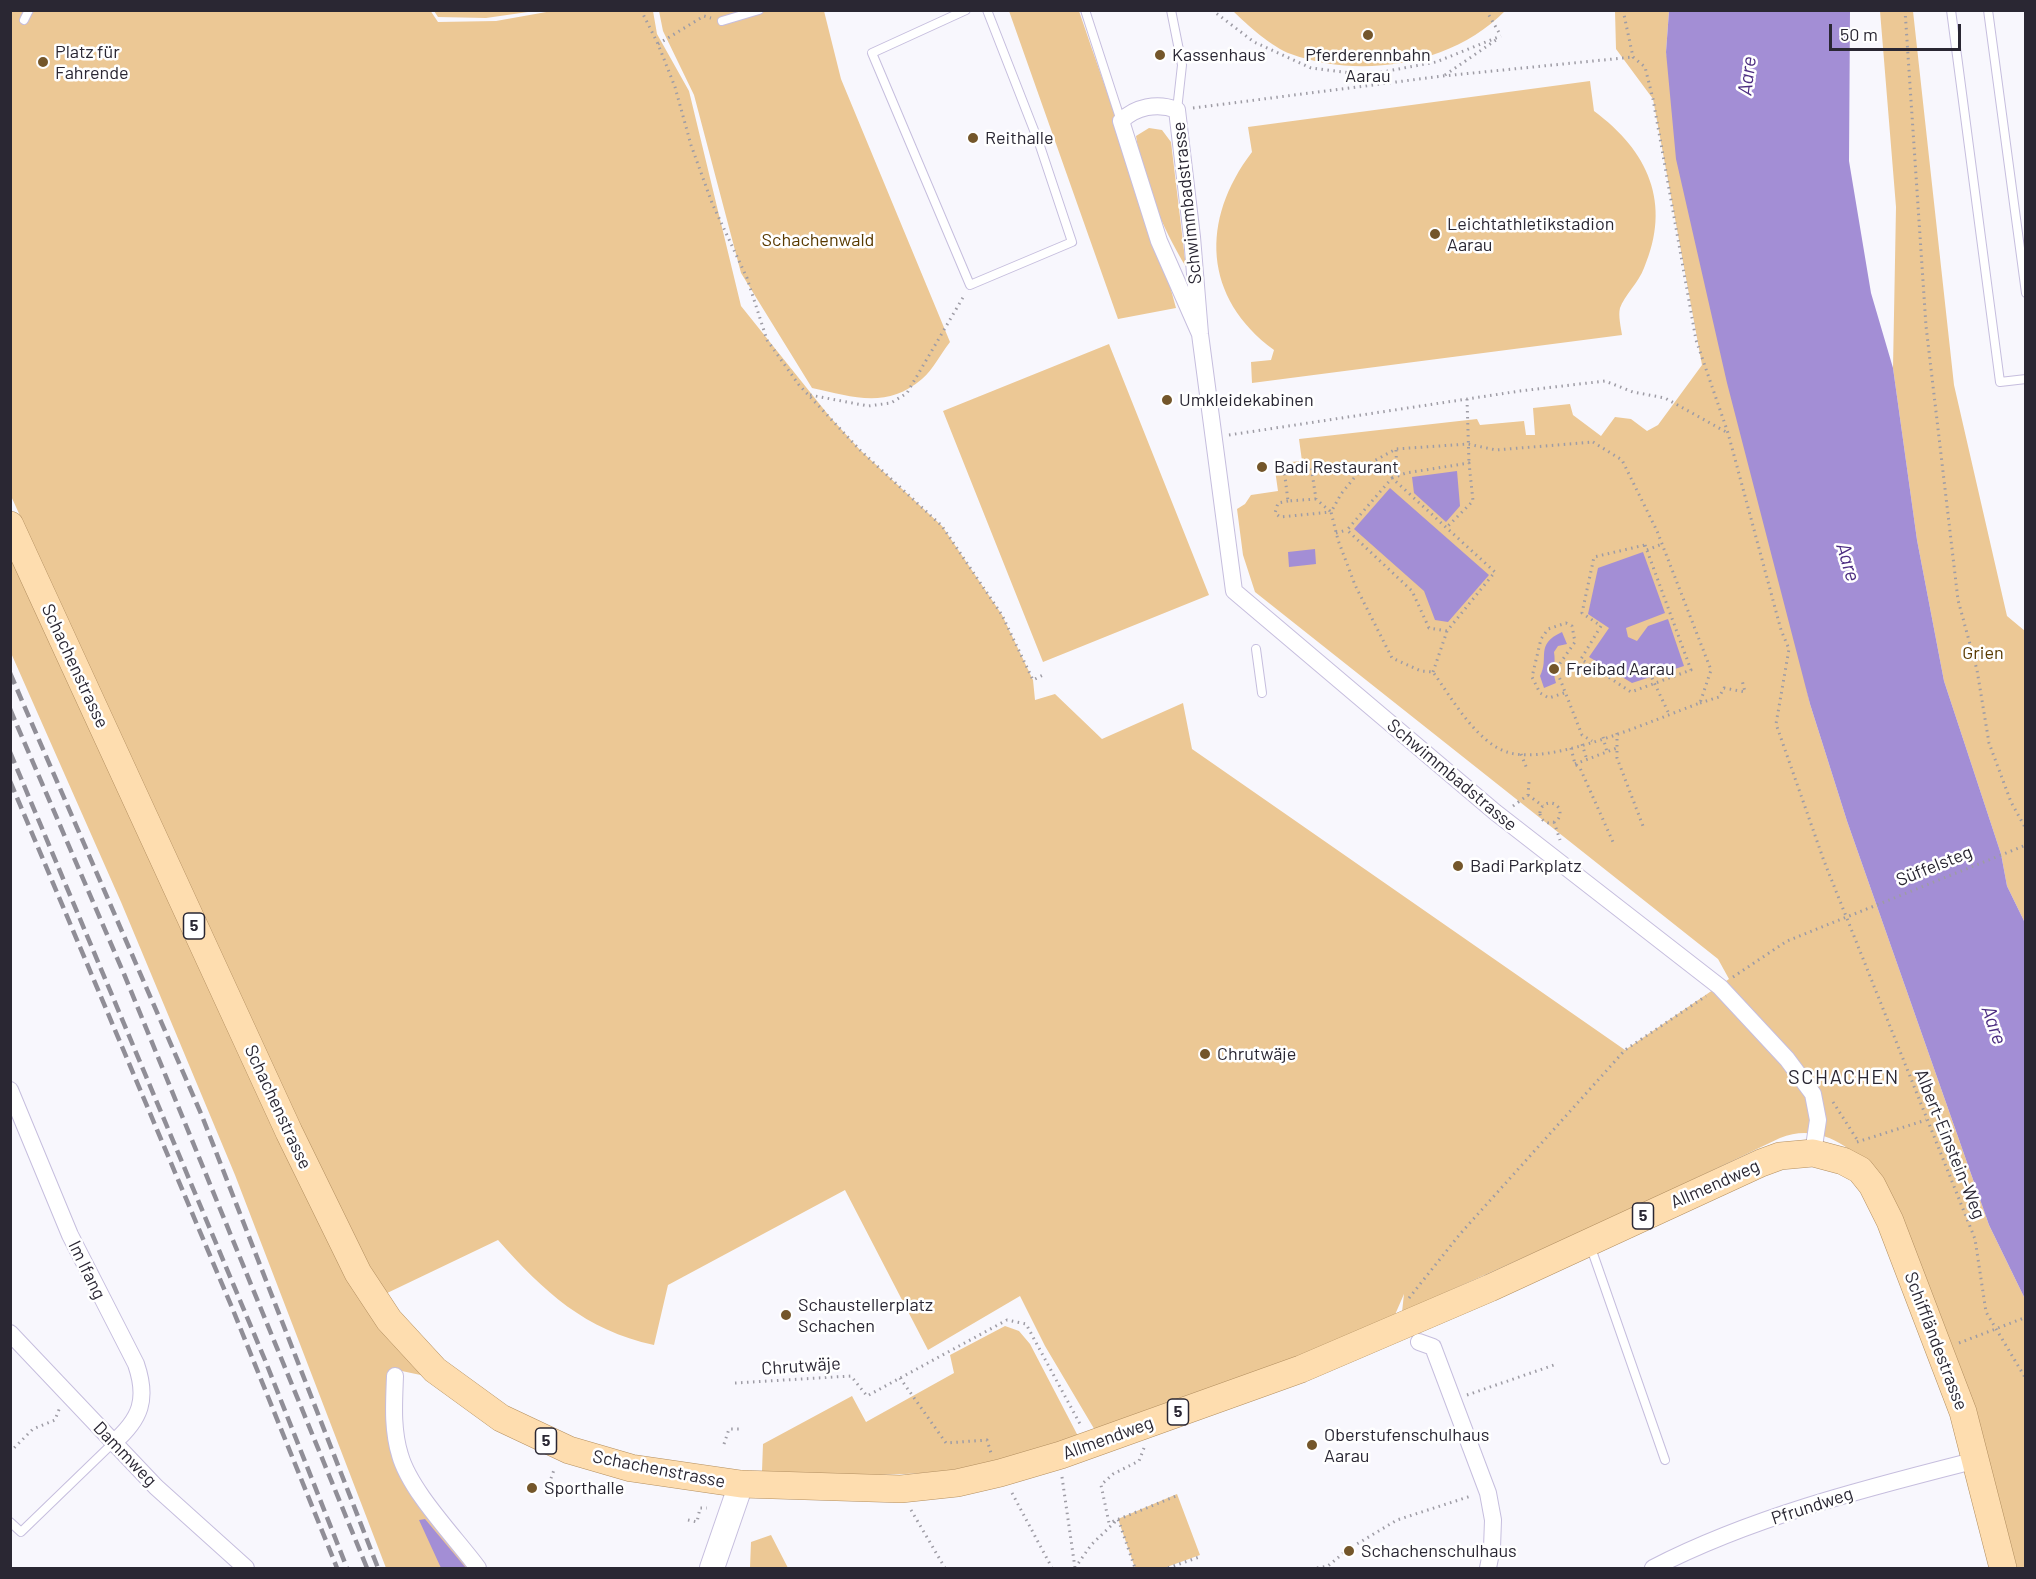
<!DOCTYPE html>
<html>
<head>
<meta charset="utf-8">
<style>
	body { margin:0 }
	#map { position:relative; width:2036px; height:1579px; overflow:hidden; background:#f8f7fd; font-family:Barlow,sans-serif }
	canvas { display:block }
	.frame { position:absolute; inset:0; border:12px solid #2a2733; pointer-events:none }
	.scale { position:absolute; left:1829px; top:24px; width:132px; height:27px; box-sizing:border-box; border:3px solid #2a2733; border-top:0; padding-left:8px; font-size:18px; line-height:21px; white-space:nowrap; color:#2a2733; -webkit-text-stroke:4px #fff; paint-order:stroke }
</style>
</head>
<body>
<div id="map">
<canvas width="2036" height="1579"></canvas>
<div class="frame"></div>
<div class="scale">50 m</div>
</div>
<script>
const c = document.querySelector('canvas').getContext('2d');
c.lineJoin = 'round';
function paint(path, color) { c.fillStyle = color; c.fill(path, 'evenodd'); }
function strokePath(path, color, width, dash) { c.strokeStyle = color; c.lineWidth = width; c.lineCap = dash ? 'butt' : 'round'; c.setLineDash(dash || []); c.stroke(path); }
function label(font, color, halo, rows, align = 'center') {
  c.font = font + ' Barlow,sans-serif'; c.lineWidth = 5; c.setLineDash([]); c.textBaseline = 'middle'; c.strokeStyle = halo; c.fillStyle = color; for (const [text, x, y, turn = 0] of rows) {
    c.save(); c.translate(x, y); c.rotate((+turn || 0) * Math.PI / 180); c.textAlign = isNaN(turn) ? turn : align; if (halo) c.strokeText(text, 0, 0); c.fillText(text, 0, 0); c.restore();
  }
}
const green = new Path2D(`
	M430 10 438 22 496 21 552 11H653L657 34 689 91 741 306 830 417 860 450 942 526 1002 615 1033 680 1035 700 1055 694 1102 739 1183 703 1192 749 1625 1050 1729 979 1718 959 1255 592 1243 555 1237 509 1245 504 1251 495 1278 491 1275 470 1279 463 1302 461 1299 439 1477 419 1480 425 1524 421 1526 435H1535L1533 408 1570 404 1573 415 1601 436 1615 417 1631 419 1647 431 1658 425 1702 365 1653 99 1616 49 1615 11H1669L1666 52 1810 704 1847 821 1989 1225 2025 1299V1568H2017L1990 1472 1878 1174C1851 1148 1820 1122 1780 1138L1629 1210 1402 1312 1404 1294 1394 1317 1334 1344 1096 1432 1045 1346 1020 1296 928 1350 845 1190 668 1285 654 1345C585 1330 544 1292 498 1240L383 1295 349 1238 11 496 10 11Z
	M434 11H535L486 18 438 17Z
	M659 11H824L841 79 950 342C941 353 933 370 922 379 887 409 853 397 812 388L741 273 694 95 663 31Z
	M1009 11H1079C1112 109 1150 207 1176 308L1118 319Z
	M1233 11H1505C1453 64 1362 80 1291 54 1273 48 1246 24 1233 11Z
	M1880 11H1913L1954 385 2007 616 2025 631V923L2007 886 2001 854 1944 681 1917 540 1893 368 1896 207Z
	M1590 81 1594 111C1648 151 1672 203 1644 268 1639 282 1624 296 1620 308 1618 315 1621 328 1622 335L1252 383 1251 362 1271 360 1274 350C1203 298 1200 220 1252 152L1248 127Z
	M1149 128 1162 130 1171 142 1186 267C1162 227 1143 183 1136 136Z
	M1109 344 1209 595 1043 662 943 411Z
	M10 545 208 977 430 1377 397 1370 395 1460 474 1568H386L235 1175 121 902 11 653Z
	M1005 1326 1019 1331 1030 1344 1078 1436C1044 1449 1009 1461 973 1467 910 1478 826 1476 762 1471L763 1444 852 1396 866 1422 954 1373 950 1355Z
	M1177 1494 1200 1555 1164 1568H1135L1118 1519Z
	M771 1535 788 1568H750L751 1542Z`);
const water = new Path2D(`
	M1669 11H1850L1849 161 1871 293 1893 368 1917 540 1944 681 2001 854 2007 886 2025 923V1299L1989 1225 1847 821 1810 704 1727 383 1676 159 1666 52Z
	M1457 471 1460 506 1446 522 1414 493 1412 477Z
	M1390 488 1489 575 1448 622 1435 620 1424 591 1354 529Z
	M1315 549 1316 564 1289 567 1288 552Z
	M1643 552 1665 613 1626 628 1628 637 1637 641 1648 626 1668 619 1684 666 1632 683 1589 657 1609 628 1588 614 1598 568Z
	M1562 632 1567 644 1558 646 1554 652C1556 664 1552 671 1556 683L1544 688 1540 676C1550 657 1534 645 1562 632Z
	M425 1519 466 1568H441L419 1520Z`);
const path = new Path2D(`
	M641 10 658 44 675 87 691 145 712 203 747 278 767 340 799 385 860 450 942 526 1002 615 1033 680 1043 675
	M1212 10 1254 42 1311 68 1366 75 1436 62 1501 36
	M1486 10 1501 36
	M1623 10 1633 57 1645 67 1653 99 1696 340 1728 433 1781 630 1789 649 1776 724 1824 861 1975 1239 1986 1312 2026 1379
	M1905 10 1926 326 1958 600 1977 670 1989 743 2011 802 2026 829
	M658 44 704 16 711 18
	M1445 75 1496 40
	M1193 108 1443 76 1633 57
	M810 395 868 406 891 403 907 393 965 294
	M1467 399 1469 463
	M1229 435 1520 391 1605 381 1633 392 1665 398 1728 433
	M1593 442 1622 460 1657 531 1711 670 1700 703C1655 719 1551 767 1507 752 1476 742 1451 697 1433 672L1421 671 1392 658 1355 585 1338 540 1331 512 1341 494 1363 467 1396 449 1468 444 1496 450Z
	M1396 450 1397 478
	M1392 478 1406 473 1469 463 1473 501 1447 527
	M1316 499 1288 501 1284 469 1311 466 1316 499 1331 512
	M1288 501 1278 503 1275 513 1280 517 1331 512
	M1336 533 1347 530
	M1645 545 1691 670 1631 692 1581 659 1601 626 1582 613 1594 557Z
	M1647 550 1662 544
	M1433 672 1447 631 1495 572 1392 478 1347 530 1412 591 1429 628 1447 631
	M1652 678 1669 714
	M1564 693 1549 698 1540 693 1532 677 1541 639 1548 629 1566 623 1572 626 1575 642 1556 669 1582 735 1592 741
	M1700 703 1719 697 1724 688 1745 692 1742 680
	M1617 733V758L1643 826
	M1603 737 1607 752
	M1582 744 1587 760
	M1571 748 1575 764 1580 768 1613 842
	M1521 754 1527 769
	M1575 764 1617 748
	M1528 795 1543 806
	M1540 813a10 10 0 1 1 20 0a10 10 0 1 1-20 0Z
	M1513 806 1528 795 1529 782
	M1554 822 1560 840
	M1733 977 1787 941 2026 845
	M1833 1102 1858 1141
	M1857 1142 1926 1120
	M1409 1298 1460 1234 1625 1050 1706 996
	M1959 1343 2024 1318
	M900 1378 946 1443 987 1440 991 1453
	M735 1383 851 1376 867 1396 1007 1320 1026 1324 1080 1424
	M1467 1395 1554 1365
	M724 1444 729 1429H739
	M1144 1448 1139 1461 1113 1474 1101 1485 1109 1523 1176 1496
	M10 1452 33 1429 55 1420 60 1407
	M1062 1477 1075 1568
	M549 1484 555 1467
	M1012 1493 1052 1568
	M911 1510 945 1568
	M688 1520 697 1522 700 1508H707
	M1075 1568 1091 1545 1118 1519 1135 1568
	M1168 1568 1199 1557
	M1317 1568 1328 1566 1347 1550 1397 1520 1471 1496`);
const lane = new Path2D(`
	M966 10 872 53 970 285 1072 242 1039 143 987 10
	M1085 10 1121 121
	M1171 10 1182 65 1177 110
	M1951 10 2000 382 2026 379
	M1988 10 2026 293
	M24 20 29 10
	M722 21 759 10
	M1256 649 1262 693
	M1590 1245 1665 1460
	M10 1522 21 1532 113 1443`);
const street = new Path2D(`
	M1200 334 1159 241 1121 121C1135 107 1157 102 1177 110L1192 237 1200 334 1234 591 1495 812 1720 987 1787 1059 1813 1094 1818 1120 1813 1153
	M10 1090 70 1235 136 1364C148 1399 141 1419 113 1443
	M10 1333 156 1487 246 1568
	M1419 1342 1433 1347 1488 1493 1493 1520 1492 1548 1488 1568
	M395 1376C394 1403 392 1429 400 1455 410 1491 455 1537 478 1568
	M1653 1568C1754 1516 1867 1488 1977 1460`);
const secondary = new Path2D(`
	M712 1568 741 1484`);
const primary = new Path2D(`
	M10 525 289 1132 358 1273 389 1320 435 1370 501 1418 569 1450 631 1468 741 1484 901 1489 957 1483 1000 1473 1061 1455 1301 1369 1490 1288 1761 1163 1780 1156 1813 1153 1843 1161 1860 1170 1872 1185 1890 1221 1963 1412 2003 1568`);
const rail = new Path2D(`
	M10 673 202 1116 378 1568
	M10 709 124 974 367 1568
	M10 752 265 1360 347 1568
	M10 781 233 1310 337 1568`);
const markers = [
	[1368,35,6,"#74562a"],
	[1160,55,6,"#74562a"],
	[43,62,6,"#74562a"],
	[973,138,6,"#74562a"],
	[1435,234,6,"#74562a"],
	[1167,400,6,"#74562a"],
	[1262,467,6,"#74562a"],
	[1554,669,6,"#74562a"],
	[1458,866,6,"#74562a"],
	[1205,1054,6,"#74562a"],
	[786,1315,6,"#74562a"],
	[1312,1445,6,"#74562a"],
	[532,1488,6,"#74562a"],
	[1349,1551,6,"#74562a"]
];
const shields = [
	[194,926,21],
	[1643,1216,21],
	[1178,1412,21],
	[546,1441,21]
];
const shieldNames = [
	["5",194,926],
	["5",1643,1216],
	["5",1178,1412],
	["5",546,1441]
];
const poiNames = [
	["Platz für",55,52],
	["Fahrende",55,73],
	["Kassenhaus",1172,55],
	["Pferderennbahn",1368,55,"center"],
	["Aarau",1368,76,"center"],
	["Reithalle",985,138],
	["Leichtathletikstadion",1447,224],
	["Aarau",1447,245],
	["Umkleidekabinen",1179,400],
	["Badi Restaurant",1274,467],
	["Freibad Aarau",1566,669],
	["Badi Parkplatz",1470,866],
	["Chrutwäje",1217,1054],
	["Schaustellerplatz",798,1305],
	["Schachen",798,1326],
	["Oberstufenschulhaus",1324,1435],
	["Aarau",1324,1456],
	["Sporthalle",544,1488],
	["Schachenschulhaus",1361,1551]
];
const streetNames = [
	["Schwimmbadstrasse",1187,203,-96],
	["Schachenstrasse",75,666,65],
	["Schwimmbadstrasse",1452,775,40],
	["Süffelsteg",1934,866,-22],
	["Schachenstrasse",278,1107,65],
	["Albert-Einstein-Weg",1950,1144,68],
	["Allmendweg",1715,1184,-24],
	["Im Ifang",87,1270,64],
	["Schiffländestrasse",1936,1341,69],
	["Chrutwäje",801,1366,-4],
	["Allmendweg",1108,1438,-20],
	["Dammweg",125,1454,46],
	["Schachenstrasse",659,1469,11],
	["Pfrundweg",1812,1506,-18]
];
const parkNames = [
	["Schachenwald",818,240],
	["Grien",1983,653]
];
const waterNames = [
	["Aare",1747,76,-83],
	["Aare",1848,562,73],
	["Aare",1994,1025,71]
];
const neighbourhoodNames = [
	["SCHACHEN",1844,1077]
];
paint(green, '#ecc895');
paint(water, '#a38ed5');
strokePath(lane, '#c6bede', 10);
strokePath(street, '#c6bede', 18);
strokePath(secondary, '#c6bede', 26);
strokePath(primary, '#b38f60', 28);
strokePath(path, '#9e9ca5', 3, [1.5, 4.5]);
strokePath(lane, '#fff', 8);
strokePath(street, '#fff', 16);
strokePath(secondary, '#fff', 24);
strokePath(primary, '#feddaf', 27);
strokePath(rail, '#908e97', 4.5, [12, 6]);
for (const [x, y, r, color] of markers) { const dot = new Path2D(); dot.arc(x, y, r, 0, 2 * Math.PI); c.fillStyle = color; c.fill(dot); strokePath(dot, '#fff', 2); }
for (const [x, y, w] of shields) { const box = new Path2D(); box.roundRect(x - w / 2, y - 13, w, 26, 4.5); c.fillStyle = '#fff'; c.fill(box); strokePath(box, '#2a2733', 1.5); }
label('bold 16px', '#2a2733', null, shieldNames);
label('18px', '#2a2733', '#fff', poiNames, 'left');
label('18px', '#2a2733', '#fff', streetNames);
label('18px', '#593a00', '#fff', parkNames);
label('italic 20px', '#4c2d81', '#fff', waterNames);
c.letterSpacing = '1.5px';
label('20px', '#2a2733', '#fff', neighbourhoodNames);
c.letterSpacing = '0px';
</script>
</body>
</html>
